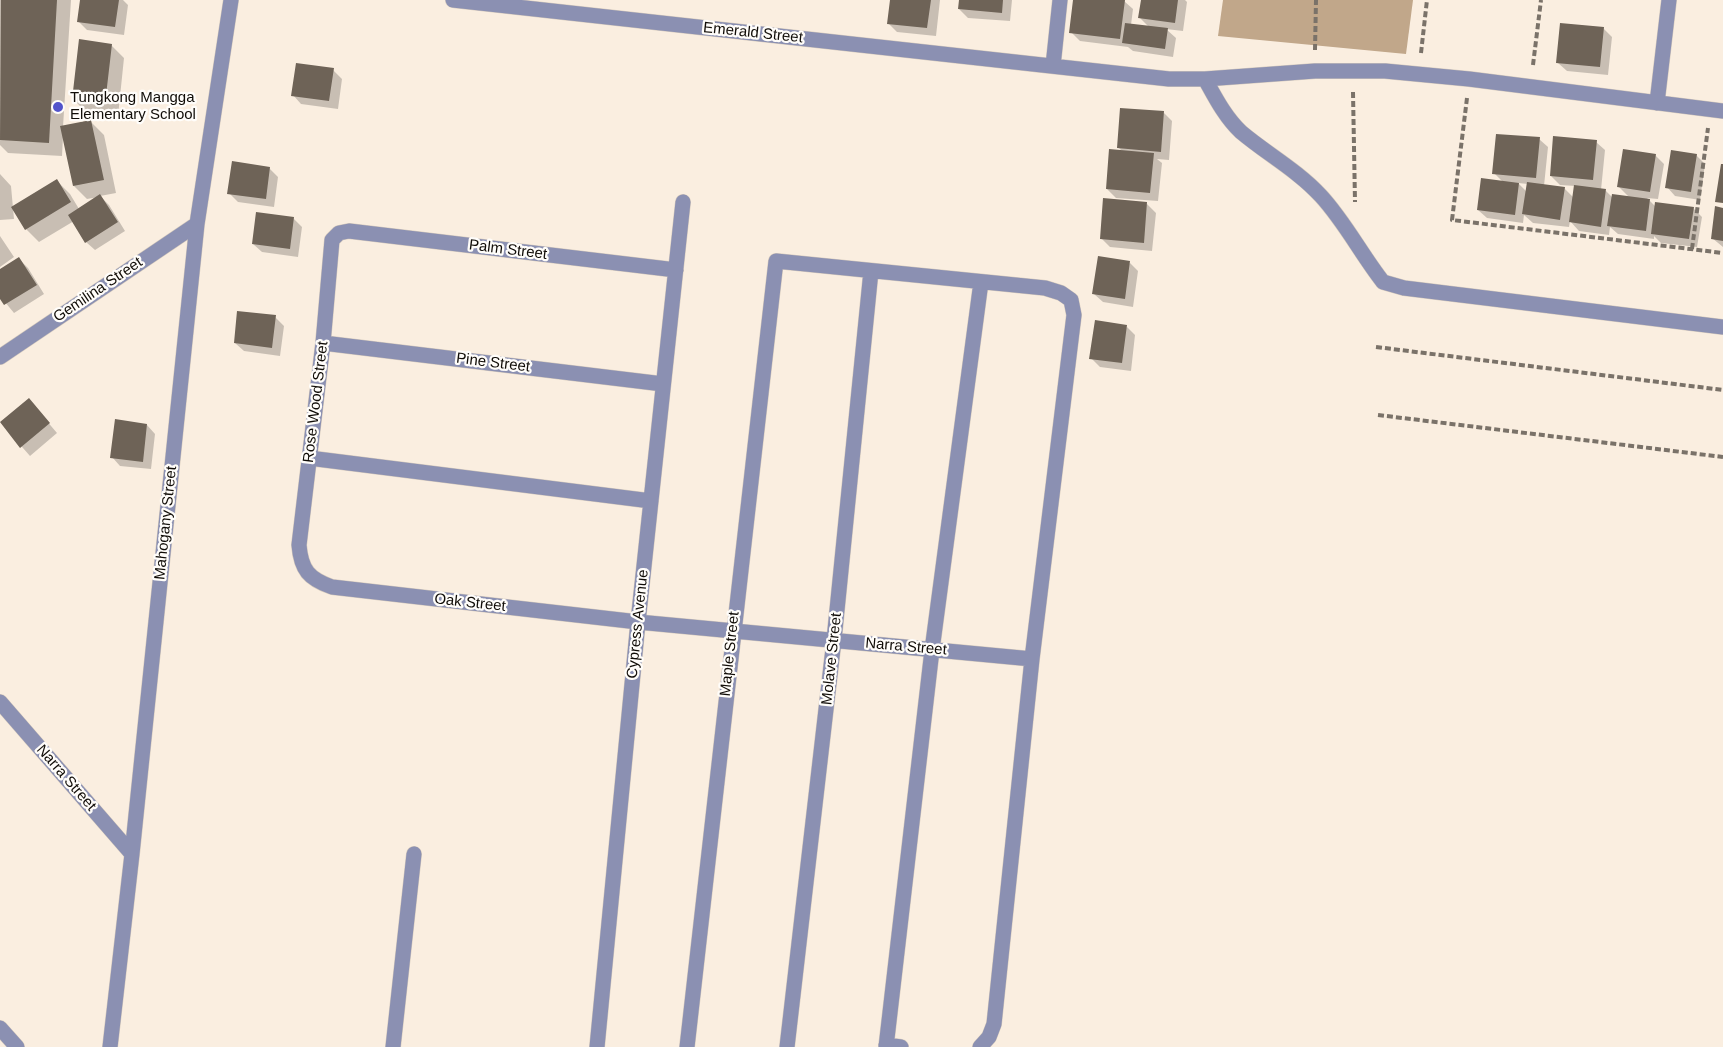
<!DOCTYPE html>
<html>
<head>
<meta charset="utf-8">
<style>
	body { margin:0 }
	canvas { display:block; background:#faeee0 }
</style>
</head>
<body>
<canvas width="1723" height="1047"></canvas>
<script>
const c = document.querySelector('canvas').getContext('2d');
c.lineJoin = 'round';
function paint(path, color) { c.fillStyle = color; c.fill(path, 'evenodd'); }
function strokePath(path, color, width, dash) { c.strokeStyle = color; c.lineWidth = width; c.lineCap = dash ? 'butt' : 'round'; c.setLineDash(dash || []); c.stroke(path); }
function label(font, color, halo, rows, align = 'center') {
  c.font = font + ' Arial,sans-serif'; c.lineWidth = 4.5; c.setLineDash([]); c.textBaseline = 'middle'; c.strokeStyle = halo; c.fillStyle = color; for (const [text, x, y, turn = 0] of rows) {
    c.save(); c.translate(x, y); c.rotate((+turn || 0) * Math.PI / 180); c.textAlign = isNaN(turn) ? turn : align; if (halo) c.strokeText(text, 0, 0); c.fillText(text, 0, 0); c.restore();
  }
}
const forest = new Path2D(`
	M1223 0H1413L1406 54 1218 36Z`);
const shadow = new Path2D(`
	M0 0H71L63 127 91 122 104 135 116 193 100 196 109 205 125 231 95 250 86 242 74 221 39 242 26 229 14 208 57 181 70 194 79 209 99 197 87 199 74 186 63 137 62 156 8 153 0 145Z
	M82 0H123L128 5 124 35 87 30 79 22Z
	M891 0H940L936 36 897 32 888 23Z
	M960 0H1012L1010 21 968 18 959 9Z
	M1075 0 1124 1 1133 9 1131 25 1149 27 1140 18 1142 0H1185L1187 2 1183 31 1166 29 1176 38 1173 57 1133 51 1128 47 1080 41 1071 32Z
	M1603 28 1612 37 1608 75 1567 71 1558 63Z
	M111 45 124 58 118 116 87 113 74 100Z
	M333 70 342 79 338 109 301 104 293 95Z
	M1164 113 1172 121 1169 160 1157 159 1162 163 1158 201 1116 198 1107 189 1123 152 1118 147Z
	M1539 139 1548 147 1544 186 1564 188 1574 198 1575 186 1560 185 1551 176 1596 142 1605 150 1601 190 1606 191 1613 198H1630L1619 187 1655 155 1664 164 1658 199 1647 198 1656 207 1693 208 1702 217 1697 247 1661 243 1654 236V239L1618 234 1610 227 1609 235 1579 231 1570 221 1569 227 1533 223 1524 215 1523 223 1487 218 1478 210 1503 182 1494 173ZM1518 183 1528 184 1527 192Z
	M1696 155 1705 164 1700 200 1675 196 1667 187Z
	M269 168 278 177 274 207 238 202 229 193Z
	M0 174 11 186 14 219 0 220Z
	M1147 204 1156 213 1152 251 1110 247 1101 238Z
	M1723 209V247L1712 238Z
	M293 218 302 227 298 257 262 252 253 244Z
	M0 236 14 257 0 267Z
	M19 259 28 268 44 294 14 313 0 296V271Z
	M1130 263 1138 271 1133 307 1103 302 1094 294Z
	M275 317 284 326 280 356 244 351 235 343Z
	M1127 327 1135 335 1131 371 1100 367 1091 358Z
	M29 400 57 433 30 456 1 423Z
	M147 425 155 434 151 469 120 466 112 457Z`);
const building = new Path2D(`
	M1 0H57L49 143 0 140Z
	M80 0H119L115 27 77 22Z
	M890 0H931L927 28 887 24Z
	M959 0H1003L1002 13 958 9Z
	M1073 0H1125L1120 39 1069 33Z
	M1141 0H1178L1175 23 1138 18Z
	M1125 23 1168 28 1165 49 1122 43Z
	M1560 23 1604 27 1600 67 1556 63Z
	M79 39 112 44 105 104 72 100Z
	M296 63 334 68 329 101 291 96Z
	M1120 108 1164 111 1161 152 1117 148Z
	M91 120 104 180 73 186 60 126Z
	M1496 134 1540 137 1536 178 1492 174Z
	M1553 136 1597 140 1593 180 1550 176Z
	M1109 149 1154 153 1150 193 1106 189Z
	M1623 149 1656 154 1650 192 1617 187Z
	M1671 150 1697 154 1691 192 1665 188Z
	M232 161 270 167 266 199 227 194Z
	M1721 164H1723V203L1715 202Z
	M1481 178 1519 183 1515 215 1477 210Z
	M57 179 71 202 25 230 11 207Z
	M1527 182 1565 187 1560 220 1522 214Z
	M1574 185 1606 189 1601 227 1569 222Z
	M100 194 118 222 85 243 68 215Z
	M1612 194 1650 199 1646 231 1607 226Z
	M1103 198 1147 202 1144 243 1100 239Z
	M1655 202 1694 207 1689 239 1651 234Z
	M1715 206 1723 208V241L1711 239Z
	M256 212 294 217 290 249 252 244Z
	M1098 256 1130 261 1125 299 1092 294Z
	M19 257 37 285 4 305 0 299V269Z
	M237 311 276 315 272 348 234 343Z
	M1095 320 1127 325 1122 363 1089 359Z
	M29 398 50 423 20 448 0 422Z
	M115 419 147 424 143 462 110 458Z`);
const path = new Path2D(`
	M1315 50 1316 0
	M1421 53 1427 0
	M1533 65 1541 0
	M1353 92 1355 202
	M1467 98 1452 220 1723 253
	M1692 249 1708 128
	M1376 347 1723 390
	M1378 415 1723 457`);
const minor = new Path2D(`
	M453 0 1169 79H1205L1315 71H1385L1469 79 1723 111
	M1053 66 1060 0
	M1205 79C1215 97 1225 117 1241 132 1267 154 1297 170 1321 196 1345 222 1361 254 1383 282L1404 288 1723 327
	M1657 103 1669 0
	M676 270 349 231 339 233 332 240 323 343 299 545C301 570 309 579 332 587L638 622 1032 659
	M323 343 663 384
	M0 357 197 224
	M309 458 651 501
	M0 702 132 854
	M0 1028 17 1047
	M886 1045 901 1047
	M110 1047 132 854 197 224 231 0
	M393 1047 414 854
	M597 1047 638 622 683 202
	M687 1047 776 261 1045 288 1061 293 1071 300 1074 315 1032 659 994 1024 989 1037 980 1047
	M787 1047 834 640 871 271
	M886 1047 932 650 981 282`);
const markers = [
	[58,107,6,"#5354cb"]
];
const streetNames = [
	["Emerald Street",753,33,6],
	["Palm Street",508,250,7],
	["Gemilina Street",98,290,-34],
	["Pine Street",493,363,7],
	["Rose Wood Street",316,402,-83],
	["Mahogany Street",166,523,-84],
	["Oak Street",470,603,6],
	["Cypress Avenue",638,624,-84],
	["Narra Street",906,647,5],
	["Maple Street",730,654,-84],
	["Molave Street",832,659,-84],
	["Narra Street",66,778,49]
];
const poiNames = [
	["Tungkong Mangga",70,98],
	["Elementary School",70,115]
];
paint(forest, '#c1a78a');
paint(shadow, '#0003');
paint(building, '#6e6357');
strokePath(minor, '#d5cabd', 16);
strokePath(path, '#7a7269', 4, [6, 3]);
strokePath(minor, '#8b90b2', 15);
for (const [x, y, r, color] of markers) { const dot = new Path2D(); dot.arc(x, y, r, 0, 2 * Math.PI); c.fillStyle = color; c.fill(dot); strokePath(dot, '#fffdfa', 2); }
label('15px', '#100c07', '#fffdfa', streetNames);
label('15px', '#100c07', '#fffdfa', poiNames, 'left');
</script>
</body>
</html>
